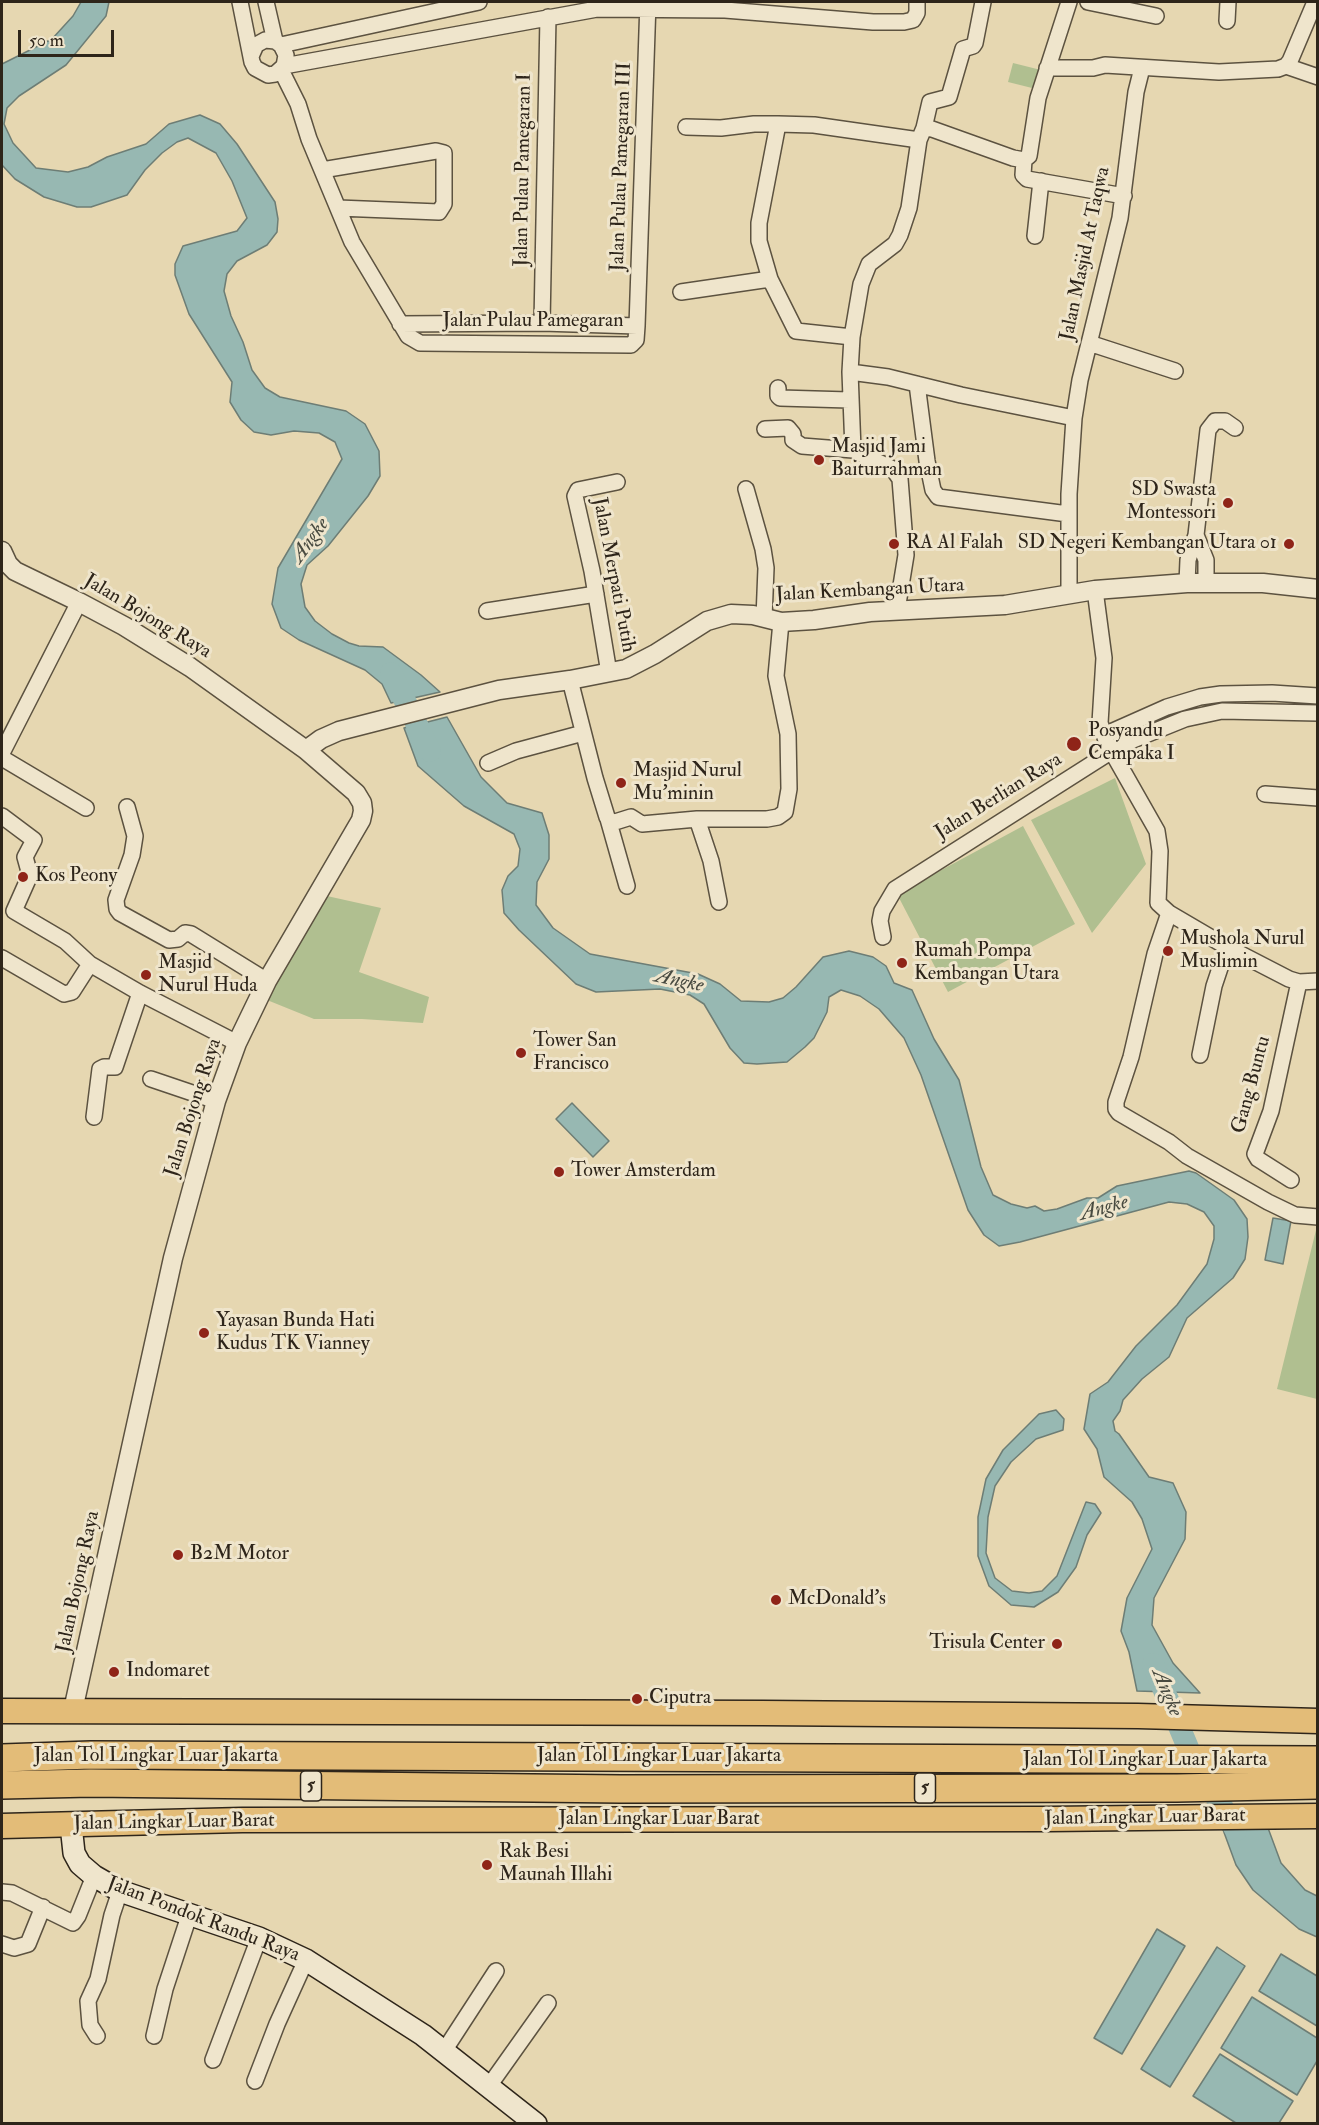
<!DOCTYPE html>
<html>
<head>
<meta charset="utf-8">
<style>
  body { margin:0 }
  #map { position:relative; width:1319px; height:2125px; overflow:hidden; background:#e6d7b1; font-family:"IM FELL Double Pica",serif }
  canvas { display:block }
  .frame { position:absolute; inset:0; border:3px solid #2e251a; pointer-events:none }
  .scale { position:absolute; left:18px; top:30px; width:96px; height:27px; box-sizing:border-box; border:3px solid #2e251a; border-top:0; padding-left:8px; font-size:18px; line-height:21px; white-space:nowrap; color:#2e251a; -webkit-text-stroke:4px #efe5cc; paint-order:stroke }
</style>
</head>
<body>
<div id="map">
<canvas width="1319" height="2125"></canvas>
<div class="frame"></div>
<div class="scale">50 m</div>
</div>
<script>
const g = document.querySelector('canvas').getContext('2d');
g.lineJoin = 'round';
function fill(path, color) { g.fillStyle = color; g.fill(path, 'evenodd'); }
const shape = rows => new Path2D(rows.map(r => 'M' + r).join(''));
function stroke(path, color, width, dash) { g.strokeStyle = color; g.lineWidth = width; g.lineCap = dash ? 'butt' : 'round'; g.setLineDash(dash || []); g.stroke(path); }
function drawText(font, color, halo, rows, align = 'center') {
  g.font = font + ' "IM FELL Double Pica",serif'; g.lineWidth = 6; g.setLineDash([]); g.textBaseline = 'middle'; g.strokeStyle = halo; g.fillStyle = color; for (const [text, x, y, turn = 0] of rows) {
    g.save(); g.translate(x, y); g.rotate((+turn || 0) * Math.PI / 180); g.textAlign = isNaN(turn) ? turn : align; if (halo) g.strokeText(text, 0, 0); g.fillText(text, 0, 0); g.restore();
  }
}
fill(shape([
  [1013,63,1045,71,1040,90,1008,82],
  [1115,778,1146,864,1092,933,1031,820],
  [1023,826,1075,924,948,992,897,894],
  [327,896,381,908,359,972,429,997,423,1023,362,1019,314,1019,267,1000],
  [1317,1226,1318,1226,1317,1399,1277,1389]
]), '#b0bf90');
const water = shape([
  [81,2,109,2,106,16,66,65,19,96,7,108,4,124,13,143,36,168,68,172,88,167,107,157,146,144,169,124,200,115,220,124,237,144,275,202,278,219,277,232,267,245,237,261,227,274,224,291,231,316,243,342,252,370,265,388,280,397,346,411,365,424,379,451,380,476,368,496,328,546,307,565,301,584,305,607,315,621,332,634,349,643,359,646,383,647,421,675,440,692,391,703,382,684,365,670,299,640,281,628,272,604,278,568,342,459,335,442,319,433,294,431,271,435,254,432,241,420,230,402,232,382,189,314,175,275,175,264,183,246,237,231,247,218,232,181,216,153,188,138,177,142,162,153,145,170,127,195,91,207,77,207,44,197,15,179,2,165,2,64,52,39,73,16,81,2],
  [447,717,481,777,507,803,542,813,549,835,549,859,537,882,536,905,553,928,590,954,698,974,720,984,741,1001,769,1002,783,998,796,987,823,957,849,951,873,957,886,966,894,983,912,990,934,1039,959,1080,981,1167,993,1195,1011,1204,1027,1208,1035,1206,1044,1211,1057,1209,1087,1198,1098,1198,1117,1186,1189,1171,1196,1173,1234,1200,1247,1219,1248,1237,1245,1259,1233,1278,1187,1318,1169,1357,1142,1379,1123,1400,1120,1411,1113,1421,1115,1431,1119,1434,1149,1477,1173,1483,1186,1512,1185,1539,1154,1598,1152,1625,1173,1663,1200,1693,1137,1691,1129,1652,1121,1631,1127,1598,1152,1549,1142,1519,1132,1502,1104,1477,1097,1449,1084,1429,1090,1394,1108,1382,1136,1346,1177,1305,1207,1264,1214,1239,1214,1226,1204,1212,1187,1204,1169,1202,1020,1242,999,1246,984,1235,968,1210,921,1075,904,1038,879,1009,860,996,841,990,829,997,827,1012,814,1038,805,1047,787,1062,757,1064,744,1063,730,1048,704,1004,690,995,660,989,596,992,576,984,519,930,504,913,502,890,508,876,518,866,520,849,514,834,464,806,418,766,404,728,447,717],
  [572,1103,609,1141,593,1157,556,1119,572,1103],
  [1273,1218,1291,1221,1283,1264,1265,1260,1273,1218],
  [1056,1410,1064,1419,1063,1430,1036,1439,1011,1462,995,1486,988,1517,986,1553,995,1578,1012,1591,1029,1593,1042,1591,1057,1576,1086,1502,1095,1504,1101,1513,1087,1535,1076,1567,1058,1592,1034,1607,1011,1605,989,1586,978,1556,978,1517,986,1479,1003,1450,1039,1414,1056,1410],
  [1222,1827,1268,1828,1281,1863,1305,1890,1317,1896,1317,1937,1299,1929,1253,1890,1236,1865,1222,1827],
  [1157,1929,1185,1946,1122,2054,1094,2038,1157,1929],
  [1217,1947,1245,1966,1170,2087,1141,2069,1217,1947],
  [1281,1954,1317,1976,1317,2026,1259,1991,1281,1954],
  [1252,1997,1317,2038,1317,2061,1297,2095,1221,2048,1252,1997],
  [1220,2054,1293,2101,1279,2123,1236,2123,1193,2096,1220,2054]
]);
fill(water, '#97b8b2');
stroke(water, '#6d7d75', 1.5);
stroke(shape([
  [391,673,430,751],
  [1153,1664,1191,1755,1236,1830]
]), '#97b8b2', 22);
const minor = shape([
  [240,2,252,62,255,68,268,75,275,74,284,66,286,55,281,45,275,41,265,40,256,45,252,54],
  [266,2,275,41],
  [1088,2,1156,16],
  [1227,21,1228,2],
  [281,45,479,2],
  [284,66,597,9,725,10,873,22,904,22,913,20,917,13,917,2],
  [1286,66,1318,77],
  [1047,68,1093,68,1105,65,1219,72,1278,69,1286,66,1290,61,1315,2],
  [281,70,298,104,309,139,352,242,408,336,420,343,631,345,636,340,637,326,648,2],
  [686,127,721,128,754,124,778,124],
  [924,128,930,102,949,97,963,49,973,46,975,43,983,2],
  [1024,160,1023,175,1027,179,1124,196],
  [322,170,436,151,444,153,444,204,439,212,338,208],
  [1035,236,1041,181],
  [681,292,770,279],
  [542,323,548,17],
  [400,324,542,323,637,326],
  [852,337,796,331,770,279,759,241,759,223,778,124,814,125,919,140],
  [1089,343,1175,371],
  [850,372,888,377,961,395,1074,418],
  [917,384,927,461,933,490,938,497,1068,514],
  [778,388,778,396,780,398,849,400],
  [765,429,788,428,793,434,793,440,802,446,853,450],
  [746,489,763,549,766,568,764,618],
  [1196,535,1206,560,1206,583],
  [1187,583,1188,560,1196,535,1208,430,1215,421,1225,421,1235,428],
  [1095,590,1104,658,1100,723,1107,743,1157,831,1160,851,1158,903,1169,913,1227,947,1289,979,1299,982,1318,981],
  [1069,594,1069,494,1074,418,1080,380,1120,218,1136,92,1142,68],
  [897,610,906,555,900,479,893,469,853,450,850,372,852,337,861,284,869,264,895,244,900,235,909,208,919,140,924,128,932,129,1013,158,1024,160,1029,156,1038,98,1069,2],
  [487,611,596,594],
  [609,673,592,571,575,496,578,490,617,482],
  [570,680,595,778,607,817,610,821,615,822,631,817,642,824,697,819,767,819,778,817,785,812,789,789,788,734,776,676,781,622],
  [1104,735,1167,707,1200,697,1221,694,1272,693,1318,696],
  [2,753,79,602],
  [2,758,86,808],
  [488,763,516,751,583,733],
  [1265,794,1318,798],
  [127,807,135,836,132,855,116,900,117,909,120,913,169,940,178,939,185,933,191,934,267,981],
  [2,816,34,840,25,857,30,875,14,911,65,941,90,964,140,993,237,1043],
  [608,819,627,886],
  [697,819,711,861,719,902],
  [1169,913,1155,954,1131,1057,1116,1102,1116,1109,1119,1113,1169,1142,1187,1156,1268,1202,1295,1215,1318,1217],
  [883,937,880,921,882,911,895,889,1112,751,1133,740,1185,719,1222,711,1318,713],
  [2,958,64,994,72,992,90,964],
  [1200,1055,1214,986,1227,947],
  [151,1079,216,1101],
  [94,1117,100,1069,104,1067,115,1067,140,993],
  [1291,1180,1258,1159,1255,1154,1271,1111,1299,982],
  [2,1892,12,1893,73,1923,78,1916,94,1876],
  [2,1944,14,1948,28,1944,43,1907],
  [97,2036,90,2025,88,2001,98,1979,112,1915,120,1891],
  [154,2036,165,1989,189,1916],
  [444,2051,496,1971],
  [213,2060,259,1938],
  [255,2081,277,2024,306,1960],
  [489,2086,548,2003]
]);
const tertiary = shape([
  [2,551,8,564,15,571,79,602,124,626,190,667,306,750,356,793,362,803,363,811,361,820,267,981,237,1043,216,1101,173,1258,73,1710],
  [306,750,321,739,339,731,499,690,570,680,626,669,655,654,707,621,731,614,753,615,781,622,814,620,870,612,1005,605,1095,590,1187,583,1263,583,1318,589]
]);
const secondary = shape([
  [71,1825,74,1853,80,1864,94,1876,120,1891,259,1938,306,1960,423,2035,536,2124]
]);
const primary = shape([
  [2,1711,763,1713,1138,1716,1318,1721],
  [2,1826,242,1820,1049,1819,1318,1816]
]);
const motorway = shape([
  [2,1758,91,1755,1318,1760],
  [2,1785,91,1783,621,1789,1177,1788,1318,1785]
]);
stroke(minor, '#5c5240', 18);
stroke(tertiary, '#5c5240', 21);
stroke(secondary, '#2e251a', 24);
stroke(primary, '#2e251a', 27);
stroke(motorway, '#2e251a', 30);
stroke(minor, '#efe5cc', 15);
stroke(tertiary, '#efe5cc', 18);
stroke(secondary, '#efe5cc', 21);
stroke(primary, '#e3bc78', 24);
stroke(motorway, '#e3bc78', 27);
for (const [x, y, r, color] of [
  [819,460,6,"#8f2418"],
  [1228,503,6,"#8f2418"],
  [894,544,6,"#8f2418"],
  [1289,544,6,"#8f2418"],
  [1074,744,8,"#8f2418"],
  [621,783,6,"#8f2418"],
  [23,877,6,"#8f2418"],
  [1168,951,6,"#8f2418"],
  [902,963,6,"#8f2418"],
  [146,975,6,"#8f2418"],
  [521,1053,6,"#8f2418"],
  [559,1172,6,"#8f2418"],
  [204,1333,6,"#8f2418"],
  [178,1555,6,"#8f2418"],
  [776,1600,6,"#8f2418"],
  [1057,1644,6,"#8f2418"],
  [114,1672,6,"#8f2418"],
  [637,1699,6,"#8f2418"],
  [487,1865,6,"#8f2418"]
]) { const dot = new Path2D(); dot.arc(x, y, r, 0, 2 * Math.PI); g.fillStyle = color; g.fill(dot); stroke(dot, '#efe5cc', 2); }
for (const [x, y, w] of [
  [311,1786,21],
  [925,1788,21]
]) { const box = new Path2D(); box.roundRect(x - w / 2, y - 15, w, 30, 4.5); g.fillStyle = '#efe5cc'; g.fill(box); stroke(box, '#2e251a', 1.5); }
drawText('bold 18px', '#2e251a', null, [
  ["5",311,1786],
  ["5",925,1788]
]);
drawText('20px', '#2e251a', '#efe5cc', [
  ["Jalan Pulau Pamegaran III",622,167,-88],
  ["Jalan Pulau Pamegaran I",524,170,-89],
  ["Jalan Masjid At Taqwa",1086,254,-78],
  ["Jalan Pulau Pamegaran",533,322],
  ["Jalan Merpati Putih",613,575,79],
  ["Jalan Kembangan Utara",870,591,-3],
  ["Jalan Bojong Raya",147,617,31],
  ["Jalan Berlian Raya",999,797,-32],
  ["Gang Buntu",1252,1085,-75],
  ["Jalan Bojong Raya",194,1108,-72],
  ["Jalan Bojong Raya",79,1582,-78],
  ["Jalan Tol Lingkar Luar Jakarta",156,1757],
  ["Jalan Tol Lingkar Luar Jakarta",659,1757],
  ["Jalan Tol Lingkar Luar Jakarta",1145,1761],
  ["Jalan Lingkar Luar Barat",1145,1818,-1],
  ["Jalan Lingkar Luar Barat",659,1820],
  ["Jalan Lingkar Luar Barat",174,1823,-1],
  ["Jalan Pondok Randu Raya",203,1920,21]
]);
drawText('20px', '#2e251a', '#efe5cc', [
  ["Masjid Jami",831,448],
  ["Baiturrahman",831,471],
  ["SD Swasta",1216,491,"right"],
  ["Montessori",1216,514,"right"],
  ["RA Al Falah",906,544],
  ["SD Negeri Kembangan Utara 01",1277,544,"right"],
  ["Posyandu",1088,732],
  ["Cempaka I",1088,755],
  ["Masjid Nurul",633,772],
  ["Mu'minin",633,795],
  ["Kos Peony",35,877],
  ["Mushola Nurul",1180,940],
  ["Muslimin",1180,963],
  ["Rumah Pompa",914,952],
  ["Kembangan Utara",914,975],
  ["Masjid",158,964],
  ["Nurul Huda",158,987],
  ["Tower San",533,1042],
  ["Francisco",533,1065],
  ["Tower Amsterdam",571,1172],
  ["Yayasan Bunda Hati",216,1322],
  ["Kudus TK Vianney",216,1345],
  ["B2M Motor",190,1555],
  ["McDonald's",788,1600],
  ["Trisula Center",1045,1644,"right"],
  ["Indomaret",126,1672],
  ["Ciputra",649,1699],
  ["Rak Besi",499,1853],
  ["Maunah Illahi",499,1876]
], 'left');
drawText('italic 21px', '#484a40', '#efe5cc', [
  ["Angke",311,541,-54],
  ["Angke",679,982,12],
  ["Angke",1104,1209,-15],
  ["Angke",1166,1693,68]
]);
</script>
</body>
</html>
